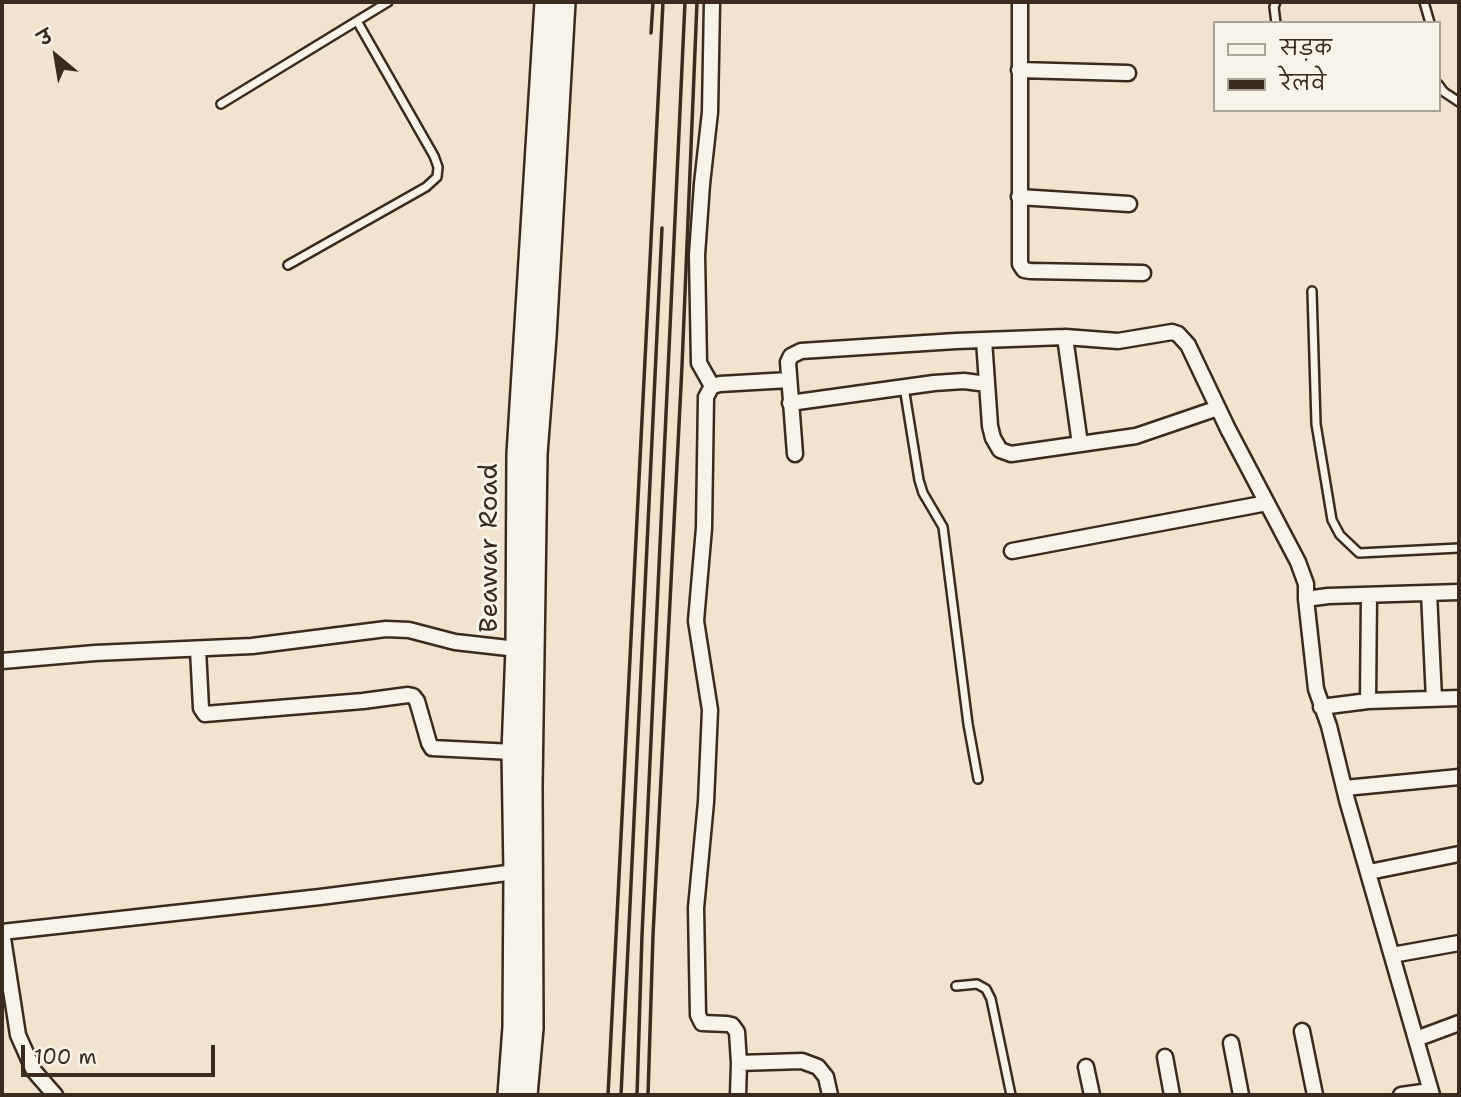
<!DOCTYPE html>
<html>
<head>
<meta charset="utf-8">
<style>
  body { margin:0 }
  #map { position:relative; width:1461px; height:1097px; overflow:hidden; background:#f0e4ce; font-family:"Shantell Sans","Playpen Sans Deva",sans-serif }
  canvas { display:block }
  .frame { position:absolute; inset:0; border:4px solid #3b2a1e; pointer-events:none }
  .legend { position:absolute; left:1213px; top:21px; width:228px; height:91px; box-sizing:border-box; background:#f7f3e8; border:2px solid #aca397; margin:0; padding:9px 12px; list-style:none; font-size:21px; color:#3b2a1e }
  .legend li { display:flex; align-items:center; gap:14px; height:35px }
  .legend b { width:35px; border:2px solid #aca397 }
  .north { position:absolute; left:21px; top:21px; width:70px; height:70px; -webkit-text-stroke:5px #f7f3e8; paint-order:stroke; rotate:330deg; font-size:19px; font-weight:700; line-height:28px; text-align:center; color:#3b2a1e }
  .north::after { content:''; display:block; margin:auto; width:24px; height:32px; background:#3b2a1e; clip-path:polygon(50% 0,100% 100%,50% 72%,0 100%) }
  .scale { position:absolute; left:21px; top:1045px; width:194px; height:32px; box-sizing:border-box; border:4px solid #3b2a1e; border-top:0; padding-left:9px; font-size:21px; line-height:24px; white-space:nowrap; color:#3b2a1e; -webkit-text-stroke:5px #f7f3e8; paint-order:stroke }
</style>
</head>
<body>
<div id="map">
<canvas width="1461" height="1097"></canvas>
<div class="frame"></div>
<ul class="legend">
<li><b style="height:9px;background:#f7f3e8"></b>सड़क</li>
<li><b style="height:9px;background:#3b2a1e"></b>रेलवे</li>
</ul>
<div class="north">उ</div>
<div class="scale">100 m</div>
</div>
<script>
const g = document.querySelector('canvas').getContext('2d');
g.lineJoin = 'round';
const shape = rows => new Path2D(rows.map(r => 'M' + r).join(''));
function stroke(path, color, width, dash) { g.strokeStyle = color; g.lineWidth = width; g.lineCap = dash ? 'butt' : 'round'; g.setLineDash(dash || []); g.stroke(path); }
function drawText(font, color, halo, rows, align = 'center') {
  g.font = font + ' "Shantell Sans",sans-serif'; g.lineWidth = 6; g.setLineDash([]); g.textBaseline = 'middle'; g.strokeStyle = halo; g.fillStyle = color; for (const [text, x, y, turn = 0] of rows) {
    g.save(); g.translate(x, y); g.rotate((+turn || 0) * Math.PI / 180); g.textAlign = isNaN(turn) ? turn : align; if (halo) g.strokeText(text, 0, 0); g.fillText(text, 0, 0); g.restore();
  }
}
const lane = shape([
  [1424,2,1430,23],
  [1276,23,1274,7,1276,2],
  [1438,84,1444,92,1459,102],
  [221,104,388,2],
  [288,265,426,187,437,177,438,167,434,156,357,21],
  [1312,291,1316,424,1332,520,1340,535,1359,553,1459,548],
  [904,387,919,480,923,493,943,527,968,724,978,779],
  [956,986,977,984,986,989,991,999,1011,1095]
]);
const street = shape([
  [1020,2,1020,264,1024,270,1030,271,1143,273],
  [1019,70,1128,73],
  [1019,197,1129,204],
  [1065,337,1080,444],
  [984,340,990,426,993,438,1000,450,1011,454,1136,436,1218,408],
  [712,386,699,363,697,255,702,184,710,112,712,2],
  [790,403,934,383,964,381,987,384],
  [795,454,788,362,791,356,801,351,956,341,1065,337,1118,341,1172,332,1178,334,1188,345,1228,429,1298,562,1306,584,1306,599,1328,596,1459,592],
  [1012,551,1267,503],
  [1429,593,1434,699],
  [1306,599,1316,689,1329,726,1347,800,1432,1095],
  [198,649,201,708,205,714,363,701,408,695,413,696,417,701,429,743,432,748,513,752],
  [2,661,95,653,252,646,386,629,409,630,455,642,517,649],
  [1368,701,1369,595],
  [1321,707,1368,701,1459,698],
  [1345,788,1459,777],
  [1369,872,1459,854],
  [2,932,320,897,515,872],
  [2,932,18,1035,34,1071,55,1095],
  [1392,955,1459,943],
  [1302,1031,1315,1095],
  [1416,1039,1459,1023],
  [1231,1043,1241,1095],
  [1165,1057,1172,1095],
  [739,1063,802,1061,818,1067,826,1077,830,1095],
  [1086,1067,1092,1095],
  [738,1095,739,1063,737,1032,732,1025,727,1024,702,1023,698,1015,696,908,706,802,710,710,696,621,704,528,706,397,712,386,720,384,789,380],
  [1401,1095,1430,1091]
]);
const primary = shape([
  [509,1095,514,1027,515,872,513,752,517,649,518,454,546,2],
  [526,1095,532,1028,531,786,536,454,545,337,564,2]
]);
stroke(lane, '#3b2a1e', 12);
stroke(street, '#3b2a1e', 19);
stroke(primary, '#3b2a1e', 26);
stroke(lane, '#f7f3e8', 7);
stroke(street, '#f7f3e8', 14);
stroke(primary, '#f7f3e8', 21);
stroke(shape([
  [651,33,653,2],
  [608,1095,663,2],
  [621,1095,662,228],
  [637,1095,642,935,685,2],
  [648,1095,653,935,682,366,697,2]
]), '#3b2a1e', 3.5);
drawText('26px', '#3b2a1e', '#f7f3e8', [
  ["Beawar Road",490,548,-90]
]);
</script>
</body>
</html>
